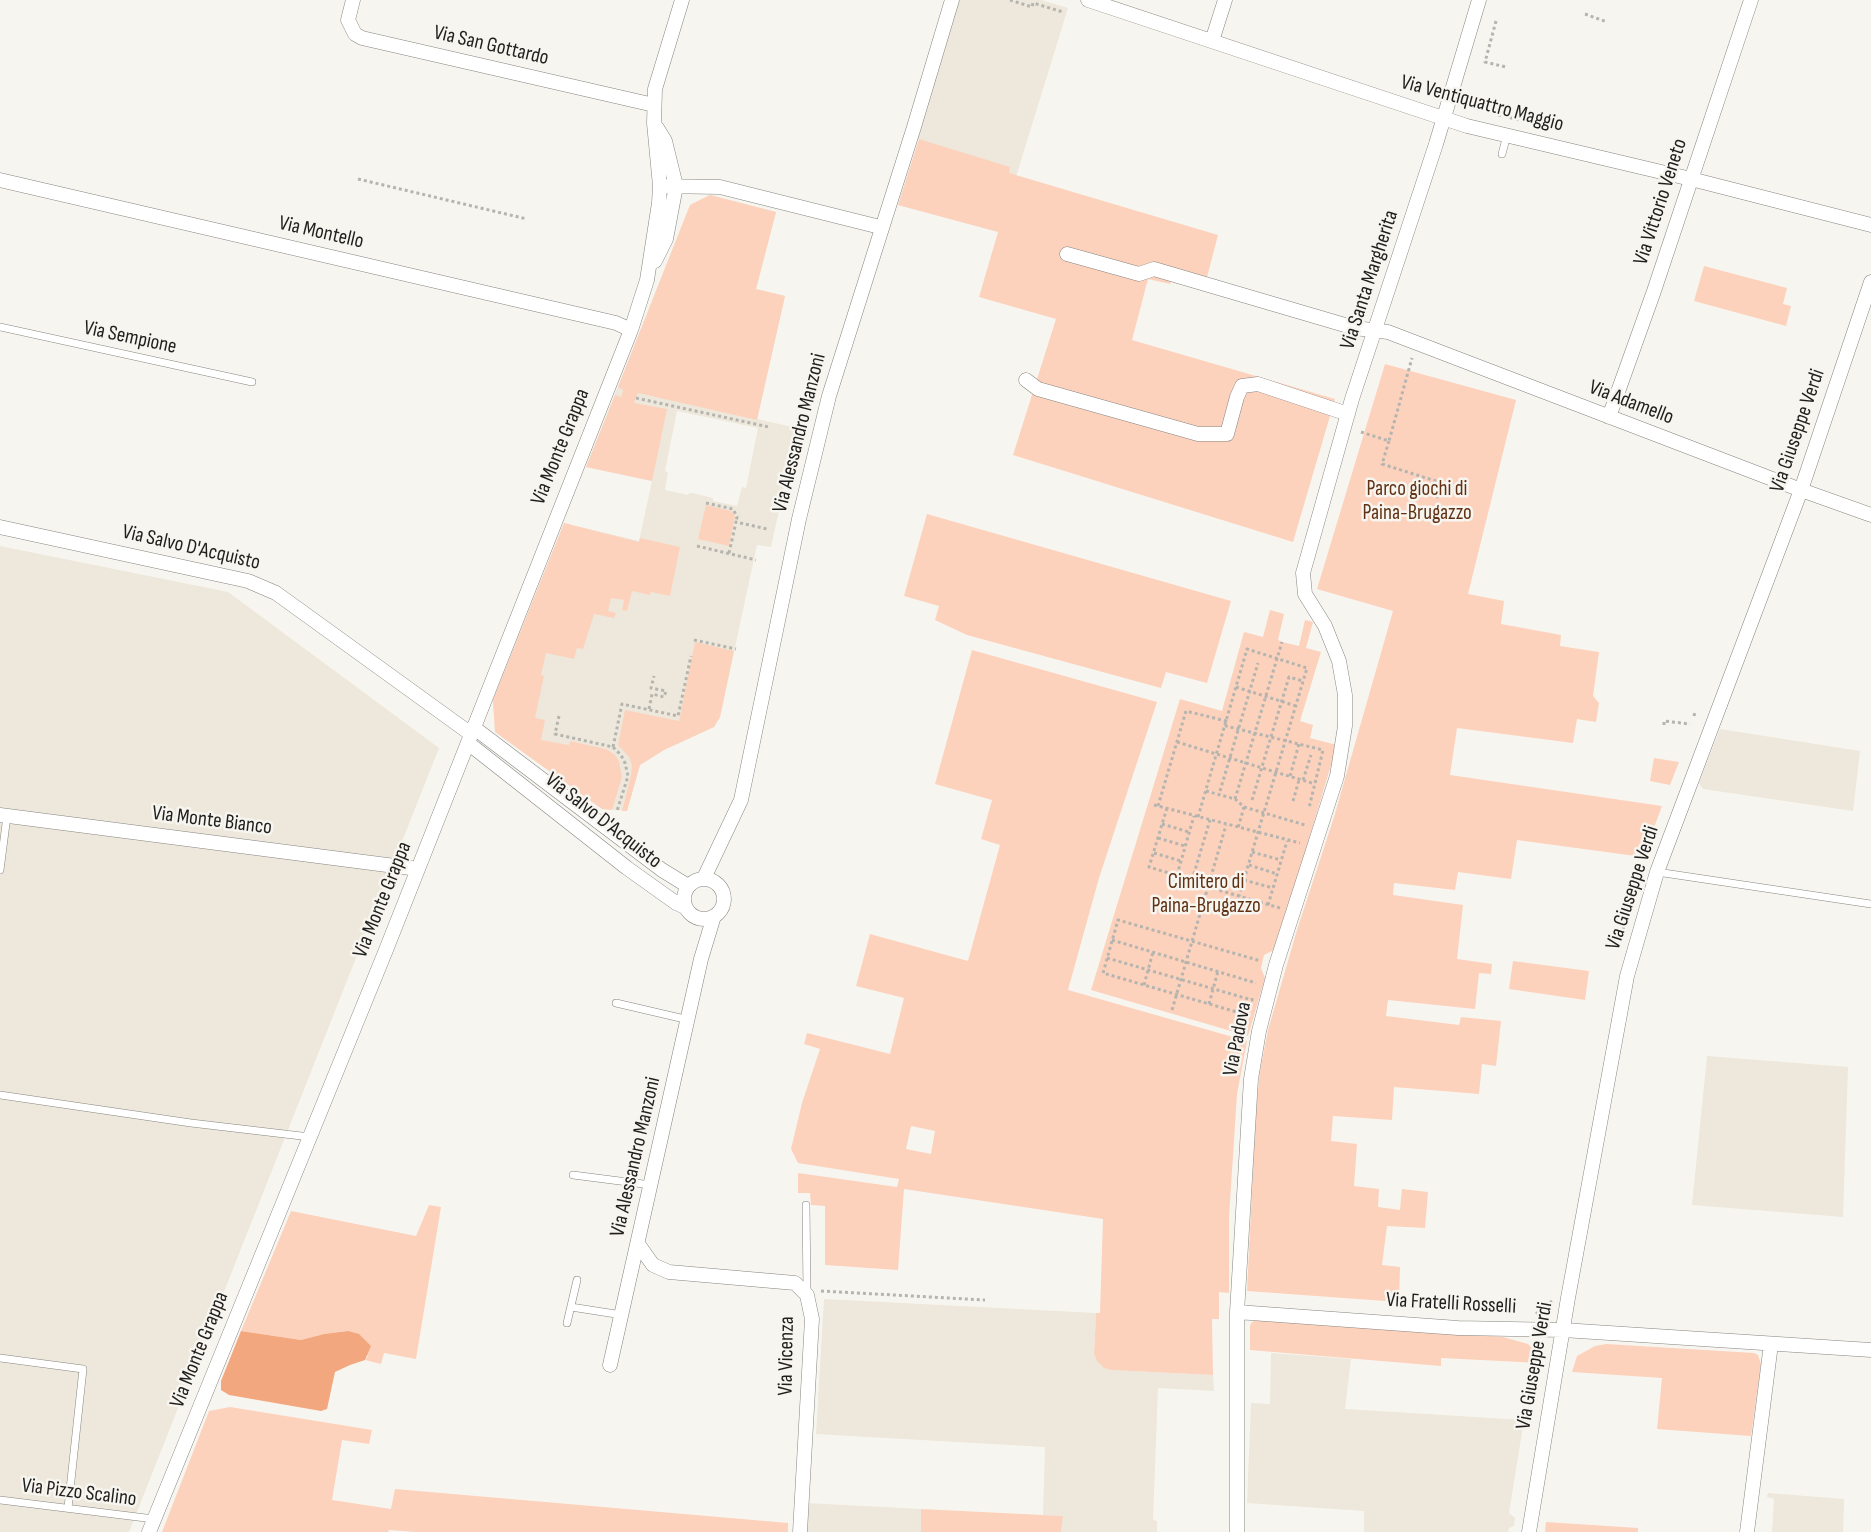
<!DOCTYPE html>
<html>
<head>
<meta charset="utf-8">
<style>
  body { margin:0 }
  canvas { display:block; background:#f7f5ef }
</style>
</head>
<body>
<canvas width="1871" height="1532"></canvas>
<script>
const g = document.querySelector('canvas').getContext('2d');
g.lineJoin = 'round';
function fill(path, color) { g.fillStyle = color; g.fill(path, 'evenodd'); }
const shape = rows => new Path2D(rows.map(r => 'M' + r).join(''));
function stroke(path, color, width, dash) { g.strokeStyle = color; g.lineWidth = width; g.lineCap = dash ? 'butt' : 'round'; g.setLineDash(dash || []); g.stroke(path); }
function drawText(font, color, halo, rows, align = 'center') {
  g.font = font + ' "Sofia Sans Condensed",sans-serif'; g.lineWidth = 5; g.setLineDash([]); g.textBaseline = 'middle'; g.strokeStyle = halo; g.fillStyle = color; for (const [text, x, y, turn = 0] of rows) {
    g.save(); g.translate(x, y); g.rotate((+turn || 0) * Math.PI / 180); g.textAlign = isNaN(turn) ? turn : align; if (halo) g.strokeText(text, 0, 0); g.fillText(text, 0, 0); g.restore();
  }
}
fill(shape([
  [955,0,1041,0,1068,8,999,232,898,205,919,139,914,137],
  [710,195,776,212,756,289,785,296,757,419,797,428,771,547,757,545,720,717,714,727,664,750,640,765,627,811,602,809,495,732,493,700,564,523,639,541,652,481,586,467,690,205],
  [689,224,638,393,609,464,596,459],
  [677,411,758,428,746,488,742,487,737,506,713,501,713,498,692,493,689,493,688,495,665,490,668,472,665,471],
  [0,546,228,592,439,748,129,1532,0,1532],
  [1720,729,1860,751,1853,811,1703,789,1699,783],
  [1707,1056,1848,1067,1843,1217,1692,1205],
  [824,1299,1096,1313,1094,1354,1105,1368,1113,1370,1213,1375,1214,1391,1158,1388,1153,1520,1157,1521,1157,1532,1061,1532,1063,1516,1043,1515,1045,1447,816,1434],
  [1271,1353,1351,1359,1345,1409,1524,1420,1509,1513,1515,1518,1514,1526,1509,1528,1508,1532,1364,1532,1364,1511,1247,1503,1251,1403,1270,1404],
  [1768,1493,1844,1499,1843,1532,1772,1532,1774,1499,1767,1497],
  [806,1503,921,1509,921,1532,804,1532]
]), '#ede8db');
fill(shape([
  [919,139,1010,167,1009,173,1218,235,1206,281,1173,273,1170,284,1148,279,1132,340,1335,399,1293,542,1013,455,1056,319,979,297,998,232,898,205],
  [710,195,776,212,756,289,785,296,757,420,638,393,634,403,667,409,652,481,586,467,615,395,621,397,623,390,618,387,690,205],
  [1704,266,1787,288,1783,304,1791,306,1786,326,1694,301],
  [1385,364,1516,400,1468,594,1504,601,1501,624,1561,635,1560,646,1599,652,1593,696,1599,703,1596,722,1577,719,1573,743,1457,728,1450,775,1662,806,1643,857,1517,840,1511,879,1458,872,1455,890,1394,883,1393,895,1463,905,1457,959,1492,964,1491,974,1479,973,1475,1009,1388,1000,1386,1016,1459,1025,1461,1017,1501,1021,1496,1066,1482,1064,1479,1094,1394,1087,1392,1120,1333,1116,1331,1141,1357,1144,1354,1186,1379,1189,1378,1207,1400,1210,1402,1189,1428,1192,1425,1228,1387,1226,1382,1265,1400,1267,1399,1302,1247,1291,1256,1109,1260,1071,1268,1030,1297,930,1334,817,1393,611,1317,589],
  [706,505,731,511,735,516,729,546,698,539],
  [927,514,1231,601,1207,683,1166,672,1161,688,967,635,935,620,939,606,904,596],
  [564,523,639,542,640,538,680,547,670,596,651,592,650,595,632,591,627,611,622,610,624,600,611,598,608,611,616,613,614,618,594,614,583,649,577,648,574,659,546,653,541,675,544,676,535,718,545,720,541,740,569,745,570,741,606,749,615,755,619,761,622,777,612,810,602,809,495,732,493,700],
  [1270,610,1284,614,1278,640,1282,642,1299,646,1305,620,1313,622,1306,648,1321,652,1300,721,1313,725,1310,738,1337,745,1276,949,1264,955,1261,968,1265,978,1248,1036,1091,990,1180,699,1222,711,1244,632,1263,637],
  [695,642,734,651,720,717,714,727,664,750,640,765,627,811,622,811,631,775,632,765,629,757,618,745,625,710,679,721],
  [972,650,1157,702,1099,878,1068,990,1247,1041,1237,1094,1229,1217,1229,1293,1219,1292,1219,1319,1212,1319,1213,1375,1112,1370,1104,1368,1097,1361,1094,1354,1096,1313,1100,1313,1103,1219,904,1189,898,1270,825,1265,825,1206,811,1205,810,1193,798,1193,798,1173,897,1187,899,1179,798,1163,791,1149,802,1103,820,1049,804,1044,807,1033,890,1054,904,998,856,986,870,934,968,961,1000,845,981,839,992,800,935,784],
  [911,1126,935,1131,931,1154,906,1149],
  [1654,758,1679,762,1670,785,1650,781],
  [1513,961,1589,971,1585,1000,1509,989],
  [429,1205,441,1207,416,1359,384,1353,381,1364,365,1360,368,1356,348,1331,324,1334,301,1340,241,1331,291,1211,416,1236],
  [1257,1319,1503,1337,1528,1344,1537,1354,1540,1363,1441,1358,1441,1366,1250,1350,1250,1326,1251,1323],
  [1606,1344,1754,1353,1758,1355,1761,1364,1751,1436,1657,1429,1662,1378,1572,1372,1577,1356,1595,1346],
  [230,1407,372,1430,369,1444,342,1440,332,1500,391,1509,395,1489,788,1523,788,1532,416,1532,389,1530,388,1532,162,1532,209,1411],
  [921,1509,1063,1516,1061,1532,921,1532],
  [1546,1522,1638,1528,1638,1532,1545,1532]
]), '#fdd2bd');
fill(shape([
  [241,1331,301,1340,324,1334,348,1331,359,1334,371,1346,365,1360,350,1365,335,1372,327,1409,321,1411,229,1395,221,1390,221,1381]
]), '#f3a77f');
const lane = shape([
  [1502,154,1507,135],
  [0,327,252,382],
  [0,870,7,816],
  [1657,872,1871,904],
  [616,1003,689,1020],
  [0,1095,191,1123,310,1137],
  [573,1175,651,1185],
  [806,1205,807,1292],
  [571,1307,622,1315],
  [567,1323,577,1280],
  [0,1358,83,1369,68,1508],
  [0,1500,154,1519]
]);
const street = shape([
  [353,0,348,20,355,34,362,38,654,105],
  [1088,0,1467,126,1691,179,1871,225],
  [1212,41,1225,0],
  [0,180,616,323,631,330],
  [660,186,720,187,880,227],
  [1067,254,1139,274,1154,269,1355,328,1388,332,1801,490,1871,515],
  [655,261,666,239,676,186,665,141,657,128],
  [1026,380,1038,389,1198,434,1227,434,1237,397,1242,386,1258,384,1348,414],
  [1609,417,1654,291,1751,0],
  [0,527,248,581,276,593,471,734],
  [473,727,662,870,688,886],
  [468,743,627,868,676,903,685,907],
  [0,815,418,869],
  [704,878,741,800,799,519,829,396,914,127,952,0],
  '684 899a20 20 0 1 1 40 0a20 20 0 1 1-40 0Z',
  [638,1244,653,1265,669,1272,795,1283,807,1295,812,1319,800,1532],
  [1237,1312,1458,1328,1563,1330,1871,1350],
  [610,1365,701,959,714,916],
  [149,1532,386,950,631,330,647,280,659,203,660,186,654,123,655,89,682,0],
  [1237,1532,1237,1312,1251,1079,1259,1031,1276,965,1337,776,1345,726,1345,695,1339,661,1325,626,1305,594,1303,573,1352,399,1436,144,1479,0],
  [1529,1532,1568,1298,1627,976,1657,872,1801,490,1871,282],
  [1747,1532,1771,1344]
]);
stroke(lane, '#878580', 8);
stroke(street, '#878580', 15);
stroke(shape([
  [1010,0,1032,7,1033,3,1063,12],
  [1585,14,1607,22],
  [1496,21,1485,62,1506,67],
  [1498,115,1549,126,1548,132],
  [358,179,527,219],
  [636,398,769,427],
  [1361,432,1389,441,1412,358],
  [1389,441,1382,464,1442,483,1437,498],
  [706,503,733,509,737,517,736,522],
  [697,546,756,560],
  [729,553,736,522,767,529],
  [694,640,736,649],
  [1236,687,1296,706],
  [649,709,652,694,664,697,666,691,651,688,654,676],
  [559,716,555,734,613,747,621,755,625,763,628,776,617,811],
  [1694,716,1695,712],
  [1664,725,1664,721,1690,724],
  [1177,742,1315,784],
  [613,747,622,704,678,716,691,656],
  [1290,776,1299,744],
  [1303,780,1311,755],
  [1206,791,1235,799,1244,807,1238,828],
  [1220,791,1258,663],
  [1235,799,1282,642],
  [1252,800,1289,677,1303,681],
  [1293,801,1299,780],
  [1154,805,1300,843],
  [1158,806,1186,711,1226,721,1226,726,1323,750,1309,808],
  [1244,807,1305,825],
  [1167,808,1149,867,1209,885],
  [1198,817,1247,649,1307,668,1239,896],
  [1162,824,1189,832],
  [1158,838,1185,846],
  [1252,852,1281,860],
  [1154,853,1181,861],
  [1249,865,1277,874],
  [1177,875,1194,816],
  [1192,880,1210,820],
  [1244,880,1273,888],
  [1208,887,1280,908],
  [1268,905,1287,841],
  [1623,929,1632,898],
  [1112,940,1256,983],
  [1107,958,1252,1000,1252,998],
  [1144,985,1153,952],
  [1209,1004,1218,971],
  [1172,1010,1226,825],
  [1247,1015,1103,973,1118,920,1261,961],
  [821,1291,985,1300],
  [1536,1314,1552,1301]
]), '#b5b4af', 3, [3, 3]);
stroke(lane, '#fff', 7);
stroke(street, '#fff', 14);
drawText('21px', '#201f1d', '#f7f5ef', [
  ["Via San Gottardo",491,46,13],
  ["Via Ventiquattro Maggio",1482,104,15],
  ["Via Vittorio Veneto",1661,202,-72],
  ["Via Montello",321,233,13],
  ["Via Santa Margherita",1370,280,-72],
  ["Via Sempione",130,338,12],
  ["Via Adamello",1631,403,21],
  ["Via Giuseppe Verdi",1798,431,-71],
  ["Via Alessandro Manzoni",800,433,-76],
  ["Via Monte Grappa",561,447,-68],
  ["Via Salvo D'Acquisto",191,548,13],
  ["Via Monte Bianco",212,821,7],
  ["Via Salvo D'Acquisto",603,821,38],
  ["Via Giuseppe Verdi",1633,888,-72],
  ["Via Monte Grappa",383,900,-68],
  ["Via Padova",1238,1039,-79],
  ["Via Alessandro Manzoni",636,1157,-77],
  ["Via Fratelli Rosselli",1451,1304,3],
  ["Via Monte Grappa",200,1350,-68],
  ["Via Vicenza",787,1356,-89],
  ["Via Giuseppe Verdi",1535,1366,-80],
  ["Via Pizzo Scalino",79,1493,7]
]);
drawText('21px', '#613114', '#f7f5ef', [
  ["Parco giochi di",1417,490],
  ["Paina-Brugazzo",1417,514],
  ["Cimitero di",1206,883],
  ["Paina-Brugazzo",1206,907]
]);
</script>
</body>
</html>
